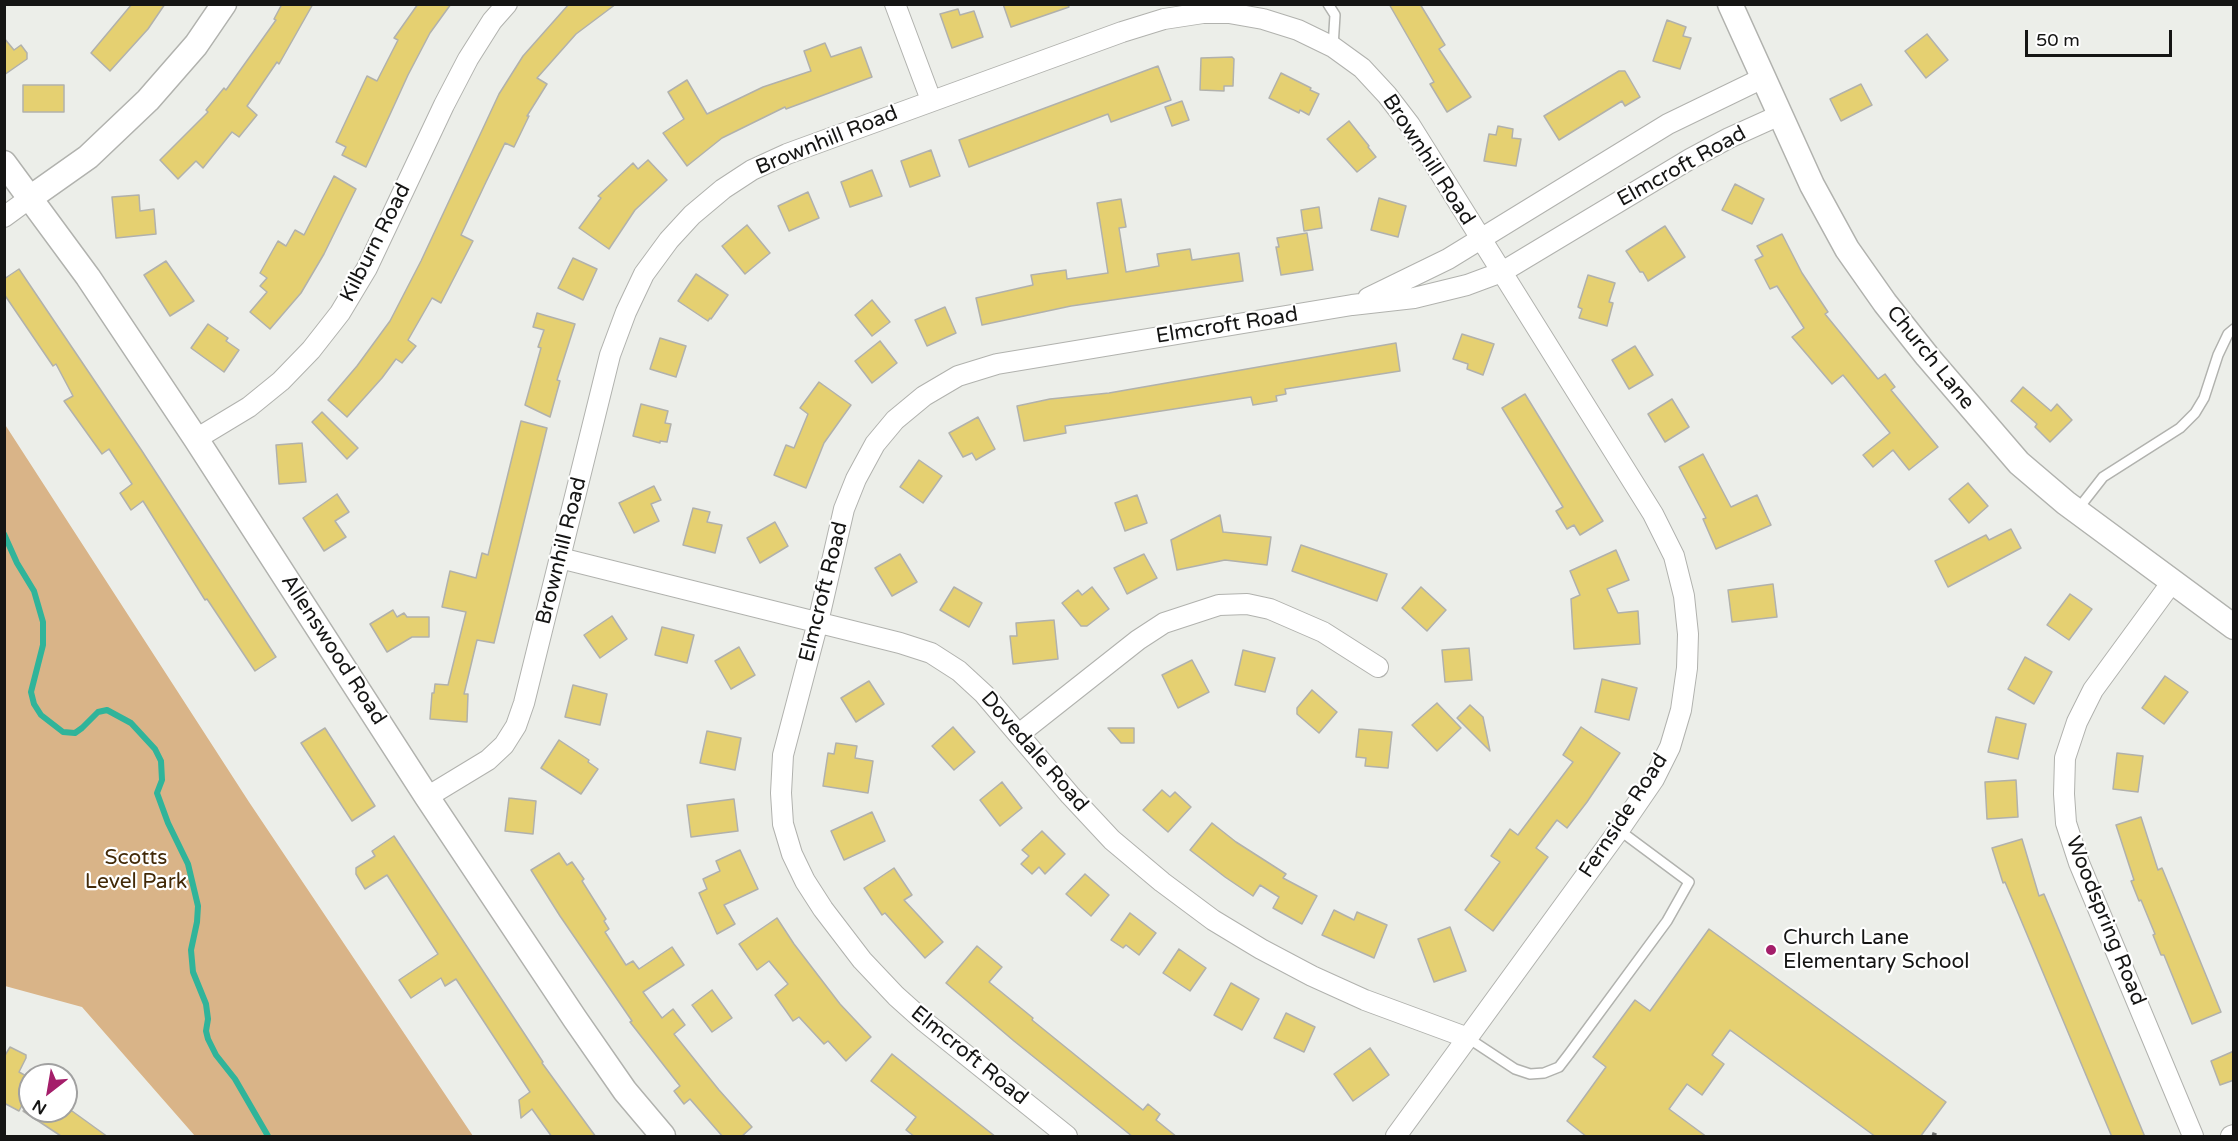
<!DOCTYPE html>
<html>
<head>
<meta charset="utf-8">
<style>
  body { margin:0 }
  #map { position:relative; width:2238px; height:1141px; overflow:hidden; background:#eceee9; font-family:"Varela Round",sans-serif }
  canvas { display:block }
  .frame { position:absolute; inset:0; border:6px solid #151514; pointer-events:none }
  .north { position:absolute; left:18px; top:1063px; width:60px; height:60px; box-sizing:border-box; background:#fff; border:2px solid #a1a1a1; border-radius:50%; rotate:211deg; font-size:16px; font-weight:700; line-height:24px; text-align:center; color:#151514 }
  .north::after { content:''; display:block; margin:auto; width:21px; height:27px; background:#a41e6a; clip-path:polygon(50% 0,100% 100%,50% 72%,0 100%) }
  .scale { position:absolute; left:2025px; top:30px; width:147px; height:27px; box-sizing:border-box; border:3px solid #151514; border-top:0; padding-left:8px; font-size:18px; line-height:21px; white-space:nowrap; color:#151514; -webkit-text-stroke:4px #fff; paint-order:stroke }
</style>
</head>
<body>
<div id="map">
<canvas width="2238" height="1141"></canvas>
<div class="frame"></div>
<div class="north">N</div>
<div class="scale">50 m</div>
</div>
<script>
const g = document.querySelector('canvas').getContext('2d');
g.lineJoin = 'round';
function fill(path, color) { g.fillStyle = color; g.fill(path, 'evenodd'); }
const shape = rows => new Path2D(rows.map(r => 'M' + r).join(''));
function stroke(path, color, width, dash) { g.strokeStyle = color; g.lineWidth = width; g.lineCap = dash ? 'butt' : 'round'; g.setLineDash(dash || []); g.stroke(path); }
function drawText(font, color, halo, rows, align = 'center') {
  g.font = font + ' "Varela Round",sans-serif'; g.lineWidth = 4.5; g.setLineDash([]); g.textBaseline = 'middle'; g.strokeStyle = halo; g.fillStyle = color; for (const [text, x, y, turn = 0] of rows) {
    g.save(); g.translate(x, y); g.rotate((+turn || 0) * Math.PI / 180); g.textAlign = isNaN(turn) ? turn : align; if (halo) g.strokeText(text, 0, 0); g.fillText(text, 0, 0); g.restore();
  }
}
fill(shape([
  [4,423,249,802,473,1136,195,1136,82,1007,5,986]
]), '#d9b488');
stroke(shape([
  [4,534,17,563,34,591,43,622,43,645,31,692,34,704,41,715,63,732,75,733,82,728,98,712,107,710,131,723,155,749,161,761,162,780,157,793,168,823,188,864,198,906,197,922,191,950,193,972,206,1004,208,1019,206,1031,208,1039,216,1055,235,1079,268,1136]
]), '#30b49a', 6);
const building = shape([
  [132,4,165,4,148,29,110,71,91,53,132,4],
  [282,4,313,4,279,64,277,62,247,106,257,115,239,137,232,132,203,168,196,161,178,179,160,160,208,112,206,110,224,88,226,90,276,20,274,19,282,4],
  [418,4,451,4,430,33,408,75,366,167,342,155,346,147,336,142,367,76,377,81,398,40,394,38,418,4],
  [569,4,616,4,576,34,537,78,547,84,527,116,529,116,514,147,505,143,486,182,461,235,473,241,441,303,432,298,408,340,416,346,402,363,396,359,382,378,347,417,328,400,357,366,390,321,421,261,499,94,523,56,569,4],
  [1003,4,1068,4,1069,7,1011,27,1003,4],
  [1389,4,1420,4,1445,45,1439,49,1471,97,1447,112,1430,84,1434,82,1389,4],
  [958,9,960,15,974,11,983,37,952,48,940,14,958,9],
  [1667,20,1686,27,1683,36,1691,38,1680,69,1653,61,1667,20],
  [1927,34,1948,60,1926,78,1905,51,1927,34],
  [4,38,14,50,21,45,27,53,27,59,4,75,4,38],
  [825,43,831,57,861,47,872,77,786,109,785,107,722,138,687,166,663,133,684,119,668,92,687,80,707,114,763,87,811,71,804,51,825,43],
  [1232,57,1234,59,1233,86,1224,86,1224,91,1200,90,1201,58,1232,57],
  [1158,66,1171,100,1111,122,1108,114,969,167,959,140,1158,66],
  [1619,71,1625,71,1640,97,1625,106,1622,101,1559,140,1544,116,1619,71],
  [1281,73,1311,88,1310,90,1319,94,1309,115,1300,110,1299,113,1269,98,1281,73],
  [1861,84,1872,105,1841,121,1830,99,1861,84],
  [23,85,64,85,64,112,23,112,23,85],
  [1182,101,1189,120,1172,126,1165,107,1182,101],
  [1349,121,1369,146,1368,147,1376,157,1357,172,1327,139,1349,121],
  [1498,126,1513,129,1512,138,1521,139,1516,166,1484,161,1489,134,1496,135,1498,126],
  [931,150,940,176,910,187,901,161,931,150],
  [648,160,667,180,635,210,609,249,579,228,601,198,598,196,633,163,638,169,648,160],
  [872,170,882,196,850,207,841,182,872,170],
  [334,176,356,189,324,254,301,293,270,329,250,312,267,292,260,286,267,278,260,273,278,241,286,246,295,230,304,235,334,176],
  [1735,184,1764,199,1752,224,1722,210,1735,184],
  [808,192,819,218,789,231,778,206,808,192],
  [139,195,140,211,154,209,156,234,116,238,112,197,139,195],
  [1379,198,1406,206,1398,237,1371,230,1379,198],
  [1121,199,1126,227,1119,228,1126,272,1159,266,1157,254,1190,249,1192,260,1239,253,1243,281,1071,306,982,325,976,298,1033,285,1031,275,1066,270,1067,279,1108,273,1097,203,1121,199],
  [1319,207,1322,228,1304,231,1301,210,1319,207],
  [747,225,770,253,745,274,722,246,747,225],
  [1665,226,1685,257,1648,281,1643,272,1640,272,1626,251,1665,226],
  [1307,233,1313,270,1281,275,1276,247,1279,247,1277,238,1307,233],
  [1782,234,1802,273,1828,312,1825,314,1878,379,1885,374,1895,387,1891,390,1938,447,1909,470,1893,450,1873,467,1863,455,1890,433,1843,375,1832,384,1792,337,1804,328,1777,286,1770,289,1755,260,1763,256,1757,246,1782,234],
  [573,258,597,269,583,300,558,288,573,258],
  [166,261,194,301,170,316,144,275,166,261],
  [19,269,142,451,276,657,255,671,207,599,205,600,143,501,131,510,120,493,132,484,109,449,102,454,64,401,73,396,56,364,53,366,4,294,4,279,19,269],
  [696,274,728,295,711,319,710,318,708,321,678,301,696,274],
  [1588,275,1615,283,1609,302,1613,303,1607,326,1579,318,1582,309,1578,307,1588,275],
  [872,300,890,322,872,336,855,315,872,300],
  [945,307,956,333,927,346,915,320,945,307],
  [537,313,575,324,557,380,560,381,550,417,525,405,541,348,538,347,544,330,533,327,537,313],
  [208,324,228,338,226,341,239,350,224,372,191,348,208,324],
  [1462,334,1494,344,1483,375,1467,369,1468,364,1453,359,1462,334],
  [660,338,686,346,676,377,650,369,660,338],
  [880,341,897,363,872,383,855,361,880,341],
  [1396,343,1400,371,1285,389,1286,394,1276,396,1277,401,1253,405,1251,397,1065,426,1066,433,1024,441,1017,406,1050,399,1109,393,1396,343],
  [1635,346,1653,375,1629,389,1612,360,1635,346],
  [819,382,851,405,824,443,806,488,774,475,786,445,794,448,808,414,800,408,819,382],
  [2023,387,2051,411,2057,404,2072,420,2050,442,2035,427,2037,424,2011,401,2023,387],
  [1525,394,1603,521,1580,535,1574,525,1567,529,1556,511,1563,507,1502,408,1525,394],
  [1672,399,1689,427,1665,442,1648,414,1672,399],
  [641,404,668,411,665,423,671,424,667,442,660,441,660,443,633,436,641,404],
  [322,412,358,448,347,459,312,422,322,412],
  [978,417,995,449,976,460,972,453,963,457,949,433,978,417],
  [521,421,547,428,494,643,477,640,464,694,468,694,467,722,430,719,432,693,434,693,435,684,448,685,466,612,442,607,450,571,476,578,482,553,488,555,521,421],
  [302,443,306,482,279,484,276,445,302,443],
  [1703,454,1731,507,1757,495,1771,525,1716,549,1703,519,1706,518,1679,467,1703,454],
  [919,460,942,476,923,503,900,487,919,460],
  [1968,483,1988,506,1969,523,1949,499,1968,483],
  [654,486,661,500,651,504,659,521,634,533,619,503,654,486],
  [337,494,349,512,335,521,346,537,324,551,303,518,337,494],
  [1137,495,1147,523,1125,531,1115,503,1137,495],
  [693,508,710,512,707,522,722,525,715,553,683,545,693,508],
  [1220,515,1223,532,1271,537,1267,565,1225,560,1177,570,1171,540,1220,515],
  [775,522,788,546,760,563,747,538,775,522],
  [2011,529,2021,548,1948,587,1935,561,1986,535,1989,540,2011,529],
  [1301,545,1387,574,1377,601,1292,571,1301,545],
  [1616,550,1629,580,1607,589,1618,613,1638,611,1640,644,1574,649,1571,599,1580,595,1570,571,1616,550],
  [900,554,917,582,892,596,875,568,900,554],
  [1144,554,1157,578,1127,594,1114,568,1144,554],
  [1773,584,1777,617,1732,622,1728,590,1773,584],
  [954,587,982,603,969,627,940,610,954,587],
  [1092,587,1109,609,1087,626,1081,626,1062,603,1078,590,1082,595,1092,587],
  [1421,587,1446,610,1427,631,1402,608,1421,587],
  [2070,594,2092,609,2069,640,2047,625,2070,594],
  [393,610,397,617,404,613,407,617,429,617,429,637,412,637,387,652,370,624,393,610],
  [612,616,627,639,600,658,584,635,612,616],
  [1054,620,1058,659,1013,664,1010,636,1017,636,1016,623,1054,620],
  [662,627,694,635,687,663,655,655,662,627],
  [739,647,755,675,731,689,715,661,739,647],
  [1469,648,1472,680,1445,682,1442,650,1469,648],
  [1243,650,1275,658,1265,692,1235,685,1243,650],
  [2025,657,2052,672,2034,704,2008,689,2025,657],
  [1192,660,1209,692,1178,708,1162,675,1192,660],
  [2165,676,2188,692,2164,724,2142,708,2165,676],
  [1602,679,1637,688,1629,720,1595,712,1602,679],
  [869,681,884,704,856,722,841,698,869,681],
  [573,685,607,694,600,725,565,717,573,685],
  [1312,690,1337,712,1319,733,1297,714,1297,708,1312,690],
  [1437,703,1461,728,1437,751,1412,725,1437,703],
  [1470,705,1483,717,1490,751,1457,718,1470,705],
  [1996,717,2026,724,2018,759,1988,752,1996,717],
  [953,727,975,752,954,770,932,746,953,727],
  [1581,727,1620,753,1587,802,1567,828,1557,820,1536,848,1548,857,1493,931,1465,910,1500,862,1491,856,1510,829,1518,835,1573,762,1563,755,1581,727],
  [325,728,375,806,352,821,301,743,325,728],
  [1108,728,1134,728,1134,743,1121,743,1108,728],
  [1359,729,1392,732,1388,768,1365,766,1366,758,1356,757,1359,729],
  [707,731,741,738,735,770,700,763,707,731],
  [559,740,589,760,588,762,598,769,581,794,541,768,559,740],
  [836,743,857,746,855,758,873,761,868,793,823,786,828,753,834,754,836,743],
  [2117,753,2143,756,2138,792,2113,789,2117,753],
  [2016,780,2018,817,1987,819,1985,782,2016,780],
  [1002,782,1022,808,1000,826,980,800,1002,782],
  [1162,790,1170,797,1175,792,1191,807,1168,832,1143,810,1162,790],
  [509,798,536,801,533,834,505,831,509,798],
  [734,799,738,831,691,837,687,805,734,799],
  [872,812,885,841,844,860,831,831,872,812],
  [2141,817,2158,870,2162,868,2221,1012,2192,1024,2164,955,2161,955,2153,935,2155,934,2141,900,2139,901,2131,881,2134,880,2116,825,2141,817],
  [1212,823,1236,842,1286,874,1283,878,1317,896,1302,924,1273,908,1279,897,1260,885,1253,896,1225,877,1190,850,1212,823],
  [1042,831,1065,854,1045,874,1039,867,1032,874,1021,864,1029,856,1022,850,1042,831],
  [394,836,543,1062,542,1063,596,1137,552,1137,532,1109,521,1118,519,1100,530,1092,456,979,445,986,441,978,411,998,399,980,438,954,387,875,365,889,356,874,356,868,375,856,372,851,394,836],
  [2022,839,2039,896,2044,894,2145,1137,2112,1137,2005,882,2003,883,1992,848,2022,839],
  [740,850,758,889,724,905,735,924,717,934,699,893,707,889,703,879,720,871,716,861,740,850],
  [559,853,567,865,572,862,584,879,582,881,606,919,604,921,609,929,605,932,626,965,633,961,639,969,672,947,684,965,643,992,662,1018,673,1009,685,1025,674,1034,719,1090,752,1127,741,1137,723,1137,690,1099,684,1104,674,1091,680,1086,630,1022,632,1021,560,916,531,870,559,853],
  [894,868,912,895,904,900,943,942,925,958,885,913,882,915,864,888,894,868],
  [1085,874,1109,895,1091,916,1066,894,1085,874],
  [1334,910,1354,920,1357,912,1387,925,1374,958,1322,935,1334,910],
  [1130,913,1156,933,1139,955,1126,945,1123,948,1111,940,1130,913],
  [777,918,794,944,840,1004,871,1037,846,1061,828,1041,824,1044,799,1017,793,1021,775,995,788,984,769,961,757,970,739,944,777,918],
  [1450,927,1466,971,1434,982,1418,939,1450,927],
  [1709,929,1946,1102,1920,1137,1876,1137,1730,1030,1712,1055,1724,1064,1702,1095,1687,1084,1669,1109,1707,1137,1587,1137,1567,1121,1606,1067,1593,1057,1635,1000,1650,1011,1709,929],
  [977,946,1002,967,989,982,1033,1018,1032,1020,1143,1110,1148,1104,1160,1114,1156,1120,1177,1137,1133,1137,1014,1041,946,983,977,946],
  [1179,949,1206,968,1190,991,1163,973,1179,949],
  [1231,983,1259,999,1242,1030,1214,1015,1231,983],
  [712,990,732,1018,712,1032,692,1005,712,990],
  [1286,1013,1315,1027,1304,1052,1274,1038,1286,1013],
  [10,1047,26,1055,26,1058,19,1072,30,1078,30,1090,19,1111,4,1103,4,1057,10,1047],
  [1370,1048,1389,1075,1353,1101,1334,1074,1370,1048],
  [2234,1051,2234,1080,2220,1085,2211,1061,2234,1051],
  [892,1054,928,1083,996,1137,915,1137,906,1130,916,1117,871,1081,892,1054],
  [23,1111,72,1111,108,1137,61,1136,23,1111]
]);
fill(building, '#e5d071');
stroke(building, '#b1b1ac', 1.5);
const service = shape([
  [1328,4,1335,15,1333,47],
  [2078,509,2103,477,2180,428,2195,413,2204,398,2218,355,2228,334,2234,329],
  [1468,1038,1515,1069,1530,1074,1544,1073,1559,1067,1569,1054,1667,921,1689,882,1619,830]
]);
const minor = shape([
  [895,4,931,100],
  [4,217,30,198],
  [1368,298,1448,259,1668,124,1763,78],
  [196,439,249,407,281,381,311,350,340,313,367,268,444,105,468,59,492,21,507,4],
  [560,558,900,643,931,653,959,671,984,694,1070,795,1112,840,1162,882,1213,920,1261,949,1312,976,1365,1000,1468,1038],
  [2172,582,2093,690,2077,722,2065,758,2064,794,2066,823,2079,863,2193,1136],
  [1019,734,1138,640,1164,623,1219,605,1247,604,1270,609,1323,632,1378,667],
  [427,797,488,760,504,745,516,726,524,703,610,355,626,312,644,274,669,240,692,215,723,189,752,170,787,154,1122,32,1164,19,1203,13,1229,13,1263,19,1298,30,1333,47,1362,68,1387,95,1410,125,1653,514,1674,556,1684,596,1688,634,1687,668,1681,710,1670,747,1654,779,1619,830,1396,1136],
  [1067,1136,925,1022,896,996,862,960,823,909,805,881,792,854,783,824,781,793,783,755,818,622,844,509,856,479,875,444,895,420,924,396,958,376,997,364,1352,305,1414,298,1467,285,1502,272,1690,159,1729,138,1780,115],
  [2231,1136,2234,1135]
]);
const tertiary = shape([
  [1730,4,1812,185,1847,249,1885,303,1927,356,2019,463,2066,503,2234,627],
  [4,163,88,277,196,439,427,797,575,1019,625,1091,663,1136],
  [30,198,88,157,148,100,196,45,224,4]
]);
stroke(service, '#b1b2ae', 12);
stroke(minor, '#b1b2ae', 22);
stroke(tertiary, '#b1b2ae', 27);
stroke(shape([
  [1932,1134,1938,1136]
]), '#767774', 4, [4.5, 4.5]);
stroke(service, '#fff', 9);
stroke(minor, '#fff', 20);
stroke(tertiary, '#fff', 24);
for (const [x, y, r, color] of [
  [1771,950,6,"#a41e6a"]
]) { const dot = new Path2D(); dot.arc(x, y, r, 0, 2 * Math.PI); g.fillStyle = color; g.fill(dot); stroke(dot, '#fff', 2); }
drawText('21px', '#151514', '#fff', [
  ["Brownhill Road",827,141,-22],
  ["Brownhill Road",1428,160,57],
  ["Elmcroft Road",1682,167,-29],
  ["Kilburn Road",376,243,-63],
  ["Elmcroft Road",1227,326,-9],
  ["Church Lane",1930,358,51],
  ["Brownhill Road",562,551,-76],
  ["Elmcroft Road",824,592,-76],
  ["Allenswood Road",333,650,57],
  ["Dovedale Road",1034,752,49],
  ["Fernside Road",1624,816,-57],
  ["Woodspring Road",2105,921,68],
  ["Elmcroft Road",969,1056,39]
]);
drawText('21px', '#422907', '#fff', [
  ["Scotts",136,858],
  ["Level Park",136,882]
]);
drawText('21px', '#151514', '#fff', [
  ["Church Lane",1783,938],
  ["Elementary School",1783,962]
], 'left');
</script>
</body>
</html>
